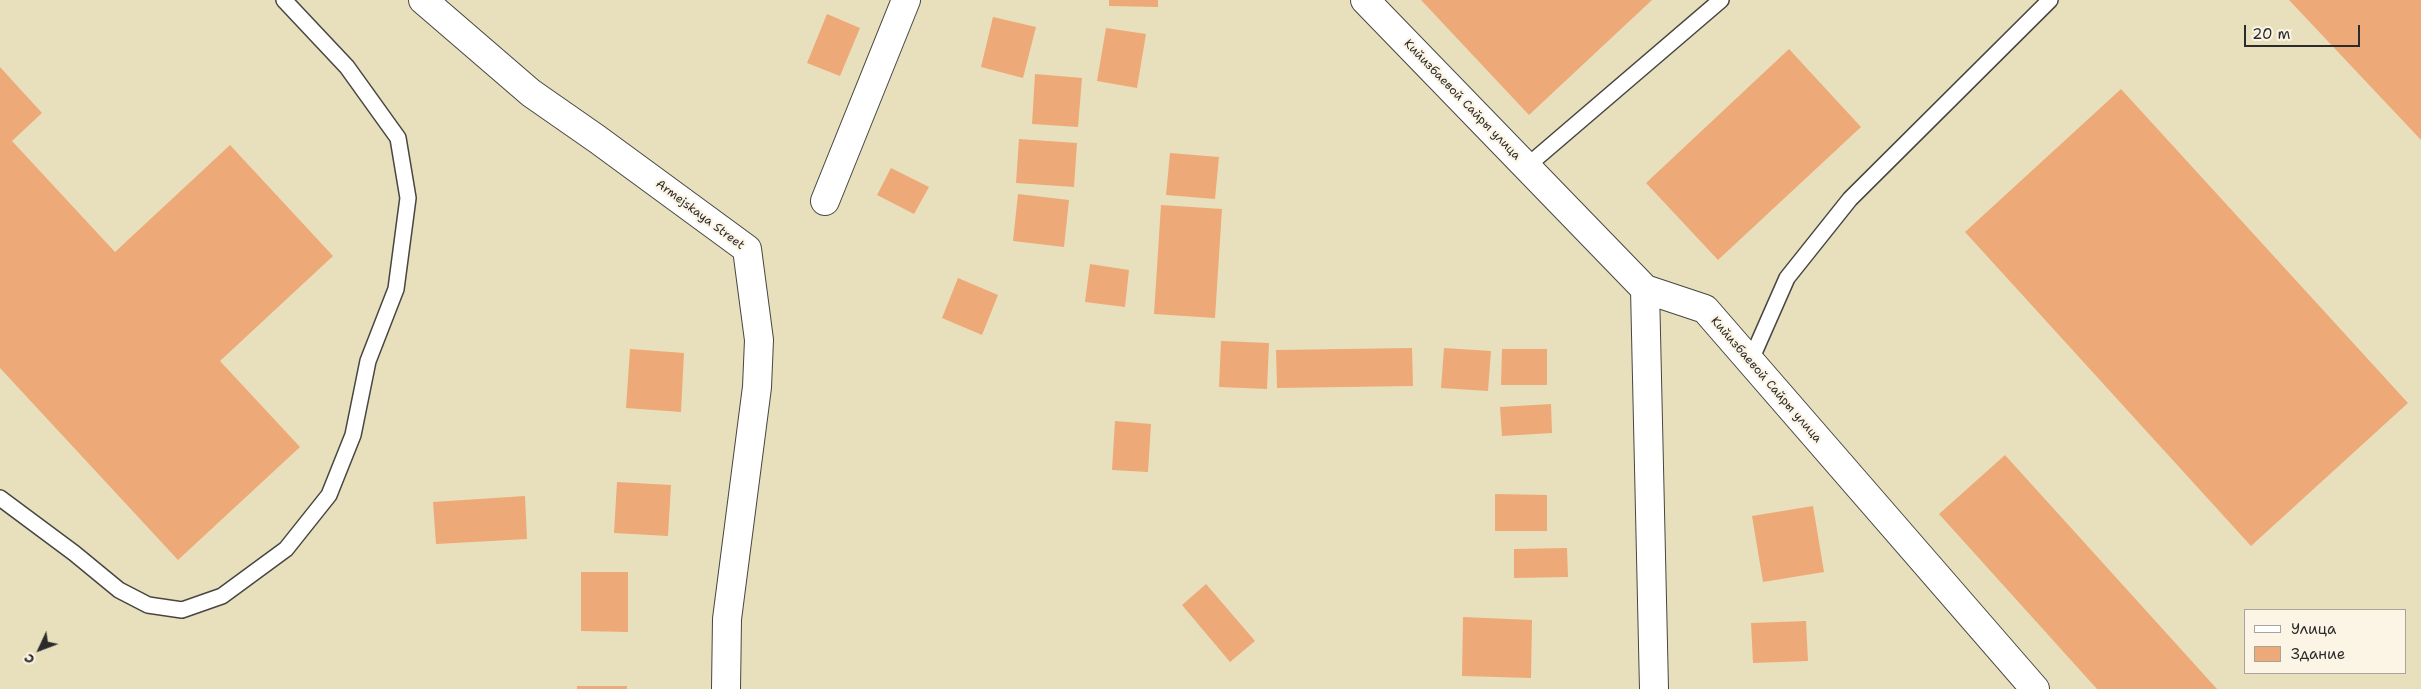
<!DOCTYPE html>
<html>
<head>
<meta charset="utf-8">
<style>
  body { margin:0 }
  #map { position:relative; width:2421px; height:689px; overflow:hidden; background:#e8e0bc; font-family:"Shantell Sans",sans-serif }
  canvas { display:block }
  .legend { position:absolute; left:2244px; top:609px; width:162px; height:65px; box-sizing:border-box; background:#fcf5e5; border:1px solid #a8a49b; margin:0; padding:6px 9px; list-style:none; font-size:15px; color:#2b2b2b }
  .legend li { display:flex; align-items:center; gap:10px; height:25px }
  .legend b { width:25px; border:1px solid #a8a49b }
  .north { position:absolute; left:15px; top:624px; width:50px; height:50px; -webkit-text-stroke:4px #fcf5e5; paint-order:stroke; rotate:227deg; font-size:14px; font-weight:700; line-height:20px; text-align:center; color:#2b2b2b }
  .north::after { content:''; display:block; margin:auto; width:18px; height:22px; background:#2b2b2b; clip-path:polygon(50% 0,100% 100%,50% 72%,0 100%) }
  .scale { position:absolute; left:2244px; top:25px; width:116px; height:22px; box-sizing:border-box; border:2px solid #2b2b2b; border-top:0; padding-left:6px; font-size:15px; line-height:18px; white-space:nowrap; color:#2b2b2b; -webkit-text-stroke:4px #fcf5e5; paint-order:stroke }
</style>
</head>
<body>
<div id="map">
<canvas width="2421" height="689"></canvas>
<ul class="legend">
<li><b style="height:6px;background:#fff"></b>Улица</li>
<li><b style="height:14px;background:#eea978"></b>Здание</li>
</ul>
<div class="north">С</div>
<div class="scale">20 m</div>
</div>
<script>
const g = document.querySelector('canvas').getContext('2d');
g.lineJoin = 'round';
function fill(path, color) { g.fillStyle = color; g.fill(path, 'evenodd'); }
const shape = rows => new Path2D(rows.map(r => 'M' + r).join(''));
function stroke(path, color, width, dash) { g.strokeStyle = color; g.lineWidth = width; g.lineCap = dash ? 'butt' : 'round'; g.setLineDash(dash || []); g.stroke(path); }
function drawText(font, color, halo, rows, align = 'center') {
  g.font = font + ' "Shantell Sans",sans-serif'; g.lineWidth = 4.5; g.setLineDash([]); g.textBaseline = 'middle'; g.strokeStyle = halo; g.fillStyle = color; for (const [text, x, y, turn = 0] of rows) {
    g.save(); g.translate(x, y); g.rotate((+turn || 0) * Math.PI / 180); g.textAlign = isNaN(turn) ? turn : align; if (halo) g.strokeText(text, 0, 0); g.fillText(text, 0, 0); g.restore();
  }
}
fill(shape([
  [1109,0,1158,0,1158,7,1109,6],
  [1421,0,1652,0,1529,115],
  [2289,0,2421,0,2421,140],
  [827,14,860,28,840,76,807,63],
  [993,17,1036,27,1023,78,981,67],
  [1106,28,1146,34,1137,88,1097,81],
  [1789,49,1861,127,1718,260,1646,183],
  [0,67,42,113,12,141,115,252,230,145,333,256,220,361,300,447,178,560,0,368],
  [1035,74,1082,78,1078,127,1032,124],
  [2121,89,2408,403,2251,546,1965,232],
  [1019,139,1077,143,1074,187,1016,183],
  [1170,153,1219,157,1215,199,1166,195],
  [891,168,929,187,914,214,877,195],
  [1018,194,1069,200,1064,247,1013,241],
  [1161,205,1222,209,1215,318,1154,314],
  [1090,264,1129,270,1125,307,1085,302],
  [958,278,998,295,982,335,942,318],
  [1221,341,1269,343,1267,389,1219,387],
  [1412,348,1413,386,1277,388,1276,350],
  [1444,348,1491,351,1488,391,1441,388],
  [630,349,684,353,681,412,626,408],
  [1502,349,1547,349,1547,385,1501,385],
  [1551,404,1552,433,1502,436,1500,407],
  [1115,421,1151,424,1148,472,1112,470],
  [2005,455,2217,689,2097,689,1939,514],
  [617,482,671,485,668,536,614,533],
  [1495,494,1547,495,1547,531,1495,531],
  [525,496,527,539,436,544,433,502],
  [1813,506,1824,572,1763,582,1752,516],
  [1567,548,1568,577,1514,578,1514,549],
  [581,572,628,572,628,632,581,631],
  [1206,584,1255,641,1230,662,1182,605],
  [1463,617,1532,620,1531,678,1462,676],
  [1806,621,1808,661,1753,663,1751,623],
  [577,686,627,686,627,689,577,689]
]), '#eea978');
const service = shape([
  [1526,167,1721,0],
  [1750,362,1787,278,1850,199,2050,0],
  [0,498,74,553,119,590,148,605,182,610,222,596,286,549,329,495,353,435,368,361,396,289,408,198,398,138,347,67,284,0]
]);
const minor = shape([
  [423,0,531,93,597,139,747,249,759,340,757,387,727,619,726,689],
  [1365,0,1645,289,1705,309,2035,689],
  [825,201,906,0],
  [1645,289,1654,689]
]);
stroke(service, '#474641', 18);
stroke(minor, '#474641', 30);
stroke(service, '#fff', 15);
stroke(minor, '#fff', 28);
drawText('12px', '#2b2b2b', '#fcf5e5', [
  ["Кийизбаевой Сайры улица",1462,100,46],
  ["Armejskaya Street",700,215,37],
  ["Кийизбаевой Сайры улица",1766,380,49]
]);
</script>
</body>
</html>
